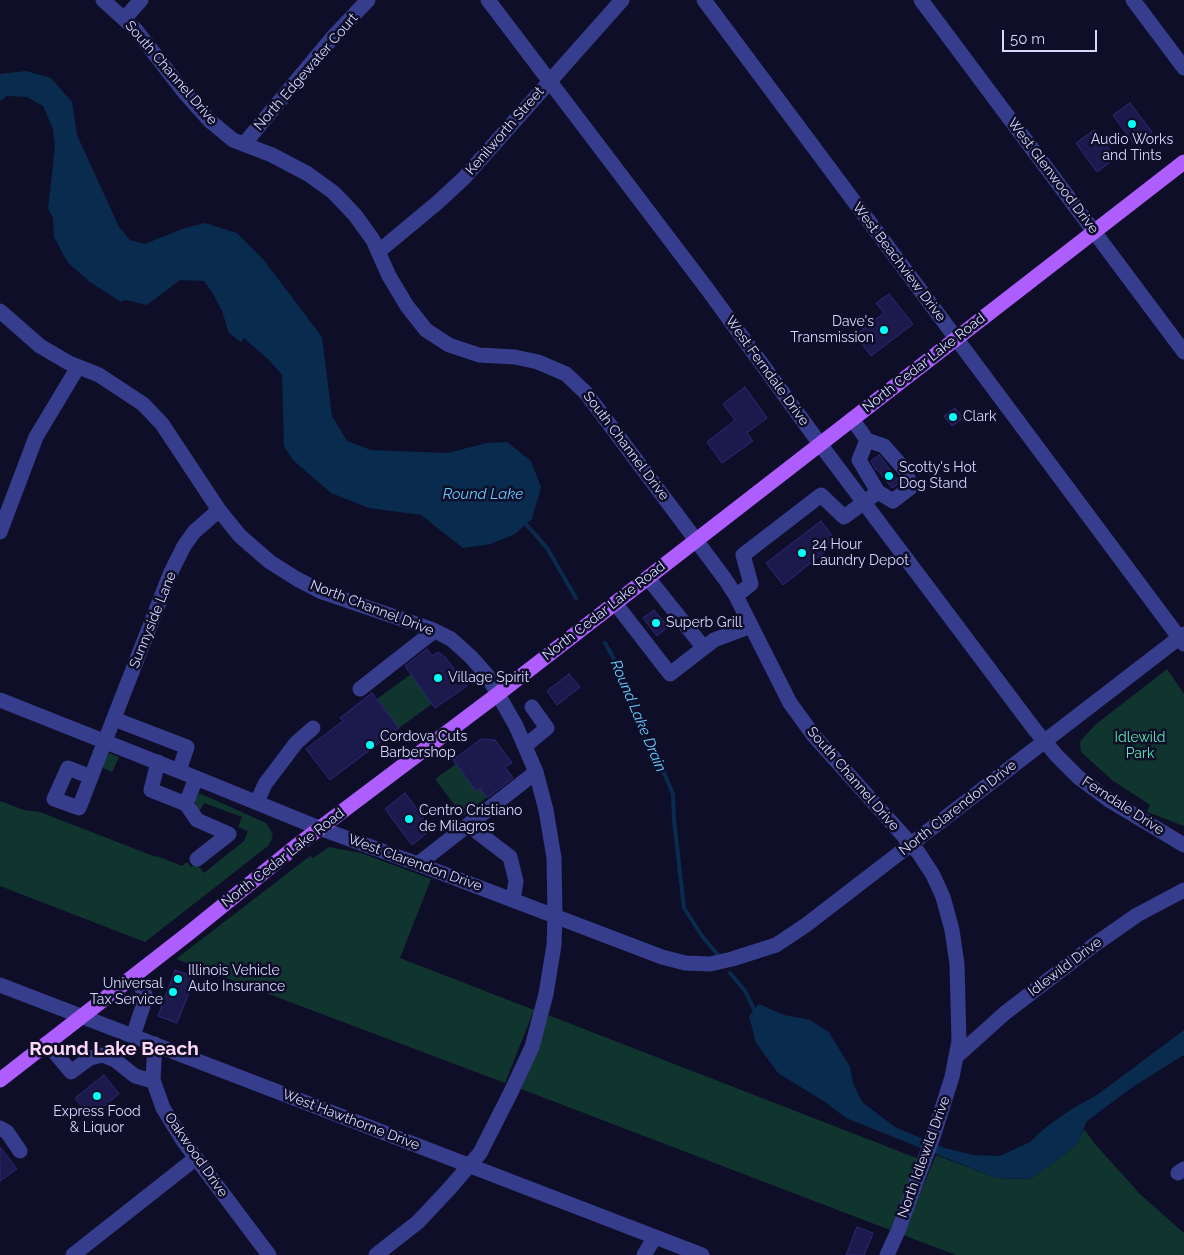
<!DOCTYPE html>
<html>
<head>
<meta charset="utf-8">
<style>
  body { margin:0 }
  #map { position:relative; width:1184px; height:1255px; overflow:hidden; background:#0f0e29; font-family:Raleway,sans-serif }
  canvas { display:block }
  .scale { position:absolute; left:1002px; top:30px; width:95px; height:22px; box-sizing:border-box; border:2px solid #d6d7ff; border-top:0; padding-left:6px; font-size:15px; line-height:18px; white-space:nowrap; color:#d6d7ff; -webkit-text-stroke:4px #0f0e29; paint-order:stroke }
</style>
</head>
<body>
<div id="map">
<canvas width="1184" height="1255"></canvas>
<div class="scale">50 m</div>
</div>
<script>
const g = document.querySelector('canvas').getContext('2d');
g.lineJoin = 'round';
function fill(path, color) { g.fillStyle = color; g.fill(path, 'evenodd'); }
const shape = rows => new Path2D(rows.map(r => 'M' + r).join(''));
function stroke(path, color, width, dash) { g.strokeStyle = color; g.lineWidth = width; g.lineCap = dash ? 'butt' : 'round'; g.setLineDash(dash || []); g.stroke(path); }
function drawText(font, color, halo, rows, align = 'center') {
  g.font = font + ' Raleway,sans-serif'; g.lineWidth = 5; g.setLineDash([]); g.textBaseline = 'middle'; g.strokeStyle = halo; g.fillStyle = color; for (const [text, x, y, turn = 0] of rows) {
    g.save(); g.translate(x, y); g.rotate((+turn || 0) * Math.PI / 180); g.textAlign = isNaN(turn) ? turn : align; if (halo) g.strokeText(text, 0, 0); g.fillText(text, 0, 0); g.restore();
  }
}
fill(shape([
  [1167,669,1184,694,1184,826,1147,812,1150,805,1112,780,1081,752,1080,742,1095,725],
  [411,674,432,704,399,728,377,699],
  [109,753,119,757,112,772,101,767],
  [456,764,476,791,480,788,487,797,463,816,435,779],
  [199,793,266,823,273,834,271,841,268,846,145,942,0,886,0,801,24,810,40,812,156,857,157,856,182,866,187,862,191,867,196,863,204,873,244,841,248,831,238,827,242,817,204,803,199,812,196,809,195,800],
  [329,847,361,853,431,879,400,958,534,1010,505,1083,176,959,310,856,313,858],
  [548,1015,919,1159,890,1230,521,1089],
  [1084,1129,1095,1144,1141,1195,1184,1233,1184,1255,956,1255,903,1235,936,1155,996,1178,1030,1179,1055,1162,1077,1144]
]), '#10342e');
fill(shape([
  [26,71,51,78,72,102,77,135,119,227,130,240,145,244,182,229,205,223,237,233,263,259,322,337,332,416,347,441,371,450,448,453,486,443,507,442,531,461,541,487,532,519,515,534,491,544,463,548,421,515,369,508,331,493,293,460,284,446,282,375,270,361,244,338,241,342,229,333,222,311,213,294,204,281,180,280,147,305,125,300,121,302,90,282,68,263,54,237,53,218,48,209,55,147,53,129,43,106,27,97,7,96,0,101,0,74],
  [759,1004,784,1015,810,1020,829,1032,850,1067,853,1083,862,1102,895,1127,945,1148,973,1155,1000,1156,1030,1142,1045,1128,1070,1110,1097,1095,1184,1030,1184,1055,1134,1086,1087,1121,1077,1144,1055,1162,1030,1179,996,1178,846,1118,825,1102,778,1073,756,1043,749,1016]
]), '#082b4e');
stroke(shape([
  [526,524,547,548,576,598],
  [605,643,620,670,644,738,664,773,673,794,674,820,684,908,702,936,719,956],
  [730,973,745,991,756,1013]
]), '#082b4e', 4);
const building = shape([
  [1130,103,1152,132,1134,144,1113,115,1130,103],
  [1094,130,1116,158,1097,172,1076,143,1094,130],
  [889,294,913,324,871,356,855,335,884,313,876,303,889,294],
  [745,387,767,418,747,433,753,441,722,463,707,442,735,420,723,404,745,387],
  [955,408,963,418,952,426,944,416,955,408],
  [879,455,898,480,900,483,892,488,877,469,876,470,871,461,879,455],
  [821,521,837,542,783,585,766,563,821,521],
  [654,610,668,627,657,636,643,618,654,610],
  [427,649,432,656,438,652,445,657,467,686,435,708,405,666,427,649],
  [569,674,580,687,557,705,547,691,569,674],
  [372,693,399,728,330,780,306,749,343,721,340,718,372,693],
  [481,739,495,740,512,763,505,767,513,778,487,798,480,788,476,791,453,760,481,739],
  [405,793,432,829,412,845,385,809,405,793],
  [175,970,195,977,177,1023,158,1016,175,970],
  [104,1075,119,1094,90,1117,75,1098,104,1075],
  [0,1147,17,1169,0,1181,0,1147],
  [857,1227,873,1233,864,1255,846,1255,857,1227]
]);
fill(building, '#1c194c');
stroke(building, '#2e297a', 1);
stroke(shape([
  [103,0,136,30,184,92,210,121,233,140,272,155,308,174,333,192,355,215,373,240,389,276,407,306,426,330,449,345,479,355,515,357,538,362,566,374,586,393,725,579,736,596,790,703,814,736,918,852,933,875,943,897,952,930,957,964,959,1041,952,1077,933,1137,898,1231,887,1255],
  [488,0,708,290,820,444,1035,730,1057,756,1078,777,1109,800,1184,845],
  [704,0,1184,644],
  [921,0,1184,352],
  [1133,0,1184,68],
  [124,19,141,0],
  [244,144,332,38,368,0],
  [378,252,437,203,464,178,622,0],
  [0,311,40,346,69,363,99,375,143,404,162,424,219,510,240,536,270,562,297,579,322,592,431,629,451,639,471,657,487,675,516,726,536,772,546,810,554,858,555,916,554,945,546,994,532,1047,511,1092,480,1153,449,1189,418,1222,376,1255],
  [852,419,867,440,884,446,905,470,911,487,893,501,878,492,859,460,867,440],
  [0,532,36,437,78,367],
  [648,578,704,648],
  [736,596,751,584,743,555,821,495,844,517,878,492],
  [615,603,670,674,714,640,751,626],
  [360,689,434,631],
  [0,700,179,771,319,828,418,864,662,957,685,963,710,964,732,959,776,945,806,925,1184,634],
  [114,719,187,747,179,771],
  [525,746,547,728,532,707],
  [158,762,151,790,186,804,197,820,229,834,197,859],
  [91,777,68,768,54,799,79,808,105,741,171,572,184,546,194,532,219,510],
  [257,802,265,784,281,763,296,743,313,728],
  [186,804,196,778],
  [468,825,510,857,516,881,513,900],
  [418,864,536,772],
  [0,985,702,1255],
  [133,1036,146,997,135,975],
  [47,1043,71,1072,90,1058,103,1055,115,1060,135,1076,153,1081],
  [155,1044,153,1080,163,1108,184,1142,269,1255],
  [956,1057,1005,1013,1094,945,1137,915,1184,890],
  [0,1128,7,1132,20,1151],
  [1178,1173,1184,1169],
  [73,1255,196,1158],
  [644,1255,655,1237]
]), '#353d8c', 15);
stroke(shape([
  [0,1080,189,933,295,847,498,694,1184,162]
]), '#ae5dff', 15);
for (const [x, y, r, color] of [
  [1132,124,5,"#02fff8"],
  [884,330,5,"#02fff8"],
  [953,417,5,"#02fff8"],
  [889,476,5,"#02fff8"],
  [802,553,5,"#02fff8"],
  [656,623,5,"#02fff8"],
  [438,678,5,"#02fff8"],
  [370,745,5,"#02fff8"],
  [409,819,5,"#02fff8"],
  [178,979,5,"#02fff8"],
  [173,992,5,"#02fff8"],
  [97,1096,5,"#02fff8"]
]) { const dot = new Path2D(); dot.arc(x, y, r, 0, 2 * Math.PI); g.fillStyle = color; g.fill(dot); stroke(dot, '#0f0e29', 2); }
drawText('14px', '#d6d7ff', '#0f0e29', [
  ["North Edgewater Court",306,72,-49],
  ["South Channel Drive",171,73,49],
  ["Kenilworth Street",505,131,-49],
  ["West Glenwood Drive",1053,176,53],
  ["West Beachview Drive",899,262,53],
  ["North Cedar Lake Road",924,363,-38],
  ["West Ferndale Drive",767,371,54],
  ["South Channel Drive",626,446,53],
  ["North Channel Drive",372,608,21],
  ["North Cedar Lake Road",604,611,-38],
  ["Sunnyside Lane",153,620,-68],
  ["South Channel Drive",853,779,49],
  ["Ferndale Drive",1123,806,33],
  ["North Clarendon Drive",958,808,-38],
  ["North Cedar Lake Road",283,858,-38],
  ["West Clarendon Drive",415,863,20],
  ["Idlewild Drive",1065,967,-37],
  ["West Hawthorne Drive",351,1120,21],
  ["Oakwood Drive",196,1155,55],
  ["North Idlewild Drive",924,1157,-70]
]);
drawText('14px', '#d6d7ff', '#0f0e29', [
  ["Audio Works",1132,140,"center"],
  ["and Tints",1132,156,"center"],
  ["Dave's",874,322,"right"],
  ["Transmission",874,338,"right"],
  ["Clark",963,417],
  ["Scotty's Hot",899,468],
  ["Dog Stand",899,484],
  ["24 Hour",812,545],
  ["Laundry Depot",812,561],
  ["Superb Grill",666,623],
  ["Village Spirit",448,678],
  ["Cordova Cuts",380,737],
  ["Barbershop",380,753],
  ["Centro Cristiano",419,811],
  ["de Milagros",419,827],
  ["Illinois Vehicle",188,971],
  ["Auto Insurance",188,987],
  ["Universal",163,984,"right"],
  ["Tax Service",163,1000,"right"],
  ["Express Food",97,1112,"center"],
  ["& Liquor",97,1128,"center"]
], 'left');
drawText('14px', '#58e9b3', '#0f0e29', [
  ["Idlewild",1140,738],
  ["Park",1140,754]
]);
drawText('italic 15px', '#64cbff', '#0f0e29', [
  ["Round Lake",483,494],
  ["Round Lake Drain",638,716,67]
]);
drawText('bold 19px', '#ffd8f6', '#0f0e29', [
  ["Round Lake Beach",114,1049]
]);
</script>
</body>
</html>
